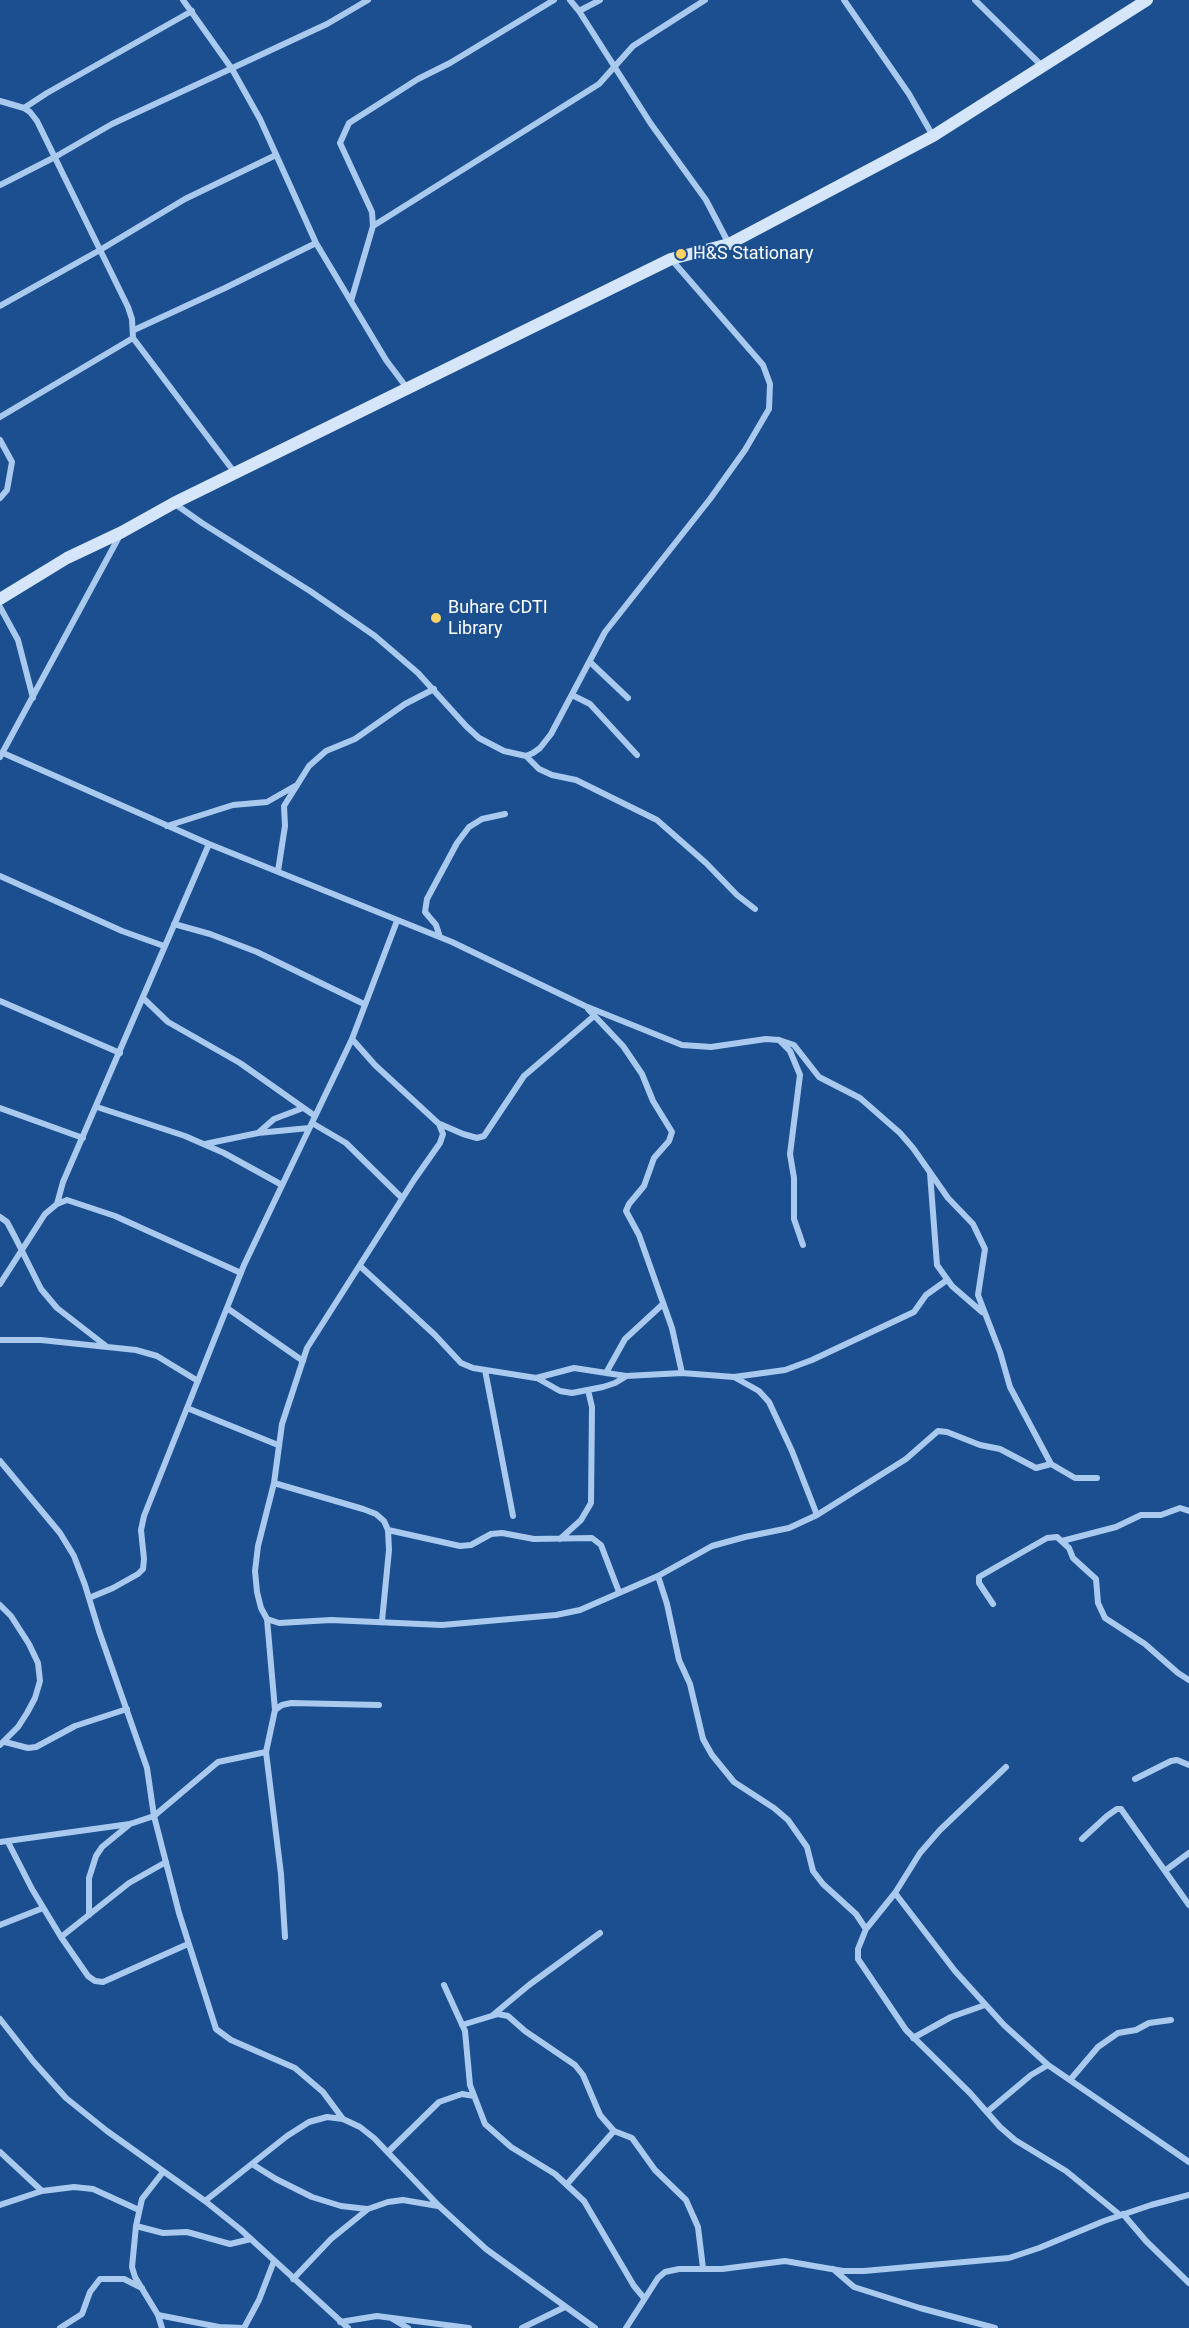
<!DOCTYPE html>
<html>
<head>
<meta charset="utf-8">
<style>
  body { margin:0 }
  canvas { display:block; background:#1b4f8f }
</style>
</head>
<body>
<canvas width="1189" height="2328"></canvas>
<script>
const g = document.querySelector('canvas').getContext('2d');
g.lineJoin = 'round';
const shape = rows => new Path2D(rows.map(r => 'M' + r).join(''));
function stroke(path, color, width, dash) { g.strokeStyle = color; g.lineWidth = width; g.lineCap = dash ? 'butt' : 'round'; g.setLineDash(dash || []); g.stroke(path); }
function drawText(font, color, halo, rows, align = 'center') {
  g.font = font + ' Roboto,sans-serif'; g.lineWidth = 4.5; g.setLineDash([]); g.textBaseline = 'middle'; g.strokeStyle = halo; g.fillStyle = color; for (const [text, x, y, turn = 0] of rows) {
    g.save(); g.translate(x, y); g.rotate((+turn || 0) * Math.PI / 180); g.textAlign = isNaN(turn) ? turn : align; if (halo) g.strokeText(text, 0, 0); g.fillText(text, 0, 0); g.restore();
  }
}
stroke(shape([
  [183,0,232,69,260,119,316,243,386,360,407,388],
  [570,0,579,11,651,124,706,200,729,244],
  [844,0,909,94,933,136],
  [975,0,1043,67],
  [579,11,600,0],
  [0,101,24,108,30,112,37,121,128,307,132,319,133,338,235,473],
  [24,108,47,93,192,11],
  [0,185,55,157,112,124,327,24,368,0],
  [373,226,599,84,633,46,705,0],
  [351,301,373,226,372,212,340,143,349,123,418,79,450,63,554,0],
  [0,306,100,250,185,199,276,155],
  [134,330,225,288,316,243],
  [0,417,133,338],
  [0,440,12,462,7,490,0,498],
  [175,504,202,523,310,591,375,636,418,673,466,726,479,738,504,751,526,756,533,753,540,748,551,734,605,632,710,499,745,450,769,409,770,384,763,365,671,259],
  [0,607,18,640,33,698],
  [590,662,628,698],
  [572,695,590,704,637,755],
  [3,753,209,844,452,942,585,1006,682,1045,711,1047,766,1039,779,1040,794,1045,819,1077,860,1098,900,1133,913,1148,948,1198,973,1224,985,1249,978,1295,1000,1352,1010,1387,1051,1464,1075,1478,1097,1478],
  [526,756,539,769,552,775,576,780,657,820,706,863,737,895,755,909],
  [0,757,120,535],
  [167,826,233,805,267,802,295,786],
  [278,871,285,826,284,806,309,766,326,751,355,739,405,704,434,689],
  [0,876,122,931,164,946],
  [174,924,210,934,257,952,364,1004],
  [440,937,436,925,425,912,427,899,457,843,469,827,482,819,505,814],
  [143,998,168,1022,240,1063,315,1116],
  [0,1001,120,1053],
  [588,1009,623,1046,642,1074,653,1101,672,1132,669,1141,654,1158,644,1186,629,1204,626,1211,639,1235,672,1328,682,1373],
  [352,1039,375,1065,439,1124,443,1134,440,1143,414,1180,307,1348,282,1424,274,1483,258,1546,255,1571,257,1592,261,1608,267,1619,279,1623,331,1620,442,1625,556,1615,580,1610,658,1576,712,1546,745,1537,789,1528,817,1515,906,1459,938,1431,947,1432,980,1445,1000,1449,1036,1468,1051,1464],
  [779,1040,790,1051,800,1075,790,1154,794,1178,794,1219,803,1245],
  [97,1107,185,1136,224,1153,282,1185],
  [0,1108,83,1138],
  [312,1123,346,1143,402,1198],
  [440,1124,463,1134,477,1138,484,1136,524,1076,594,1016],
  [258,1133,274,1119,303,1108],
  [205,1144,258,1133,309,1128],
  [930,1173,937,1265,952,1286,982,1312],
  [57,1204,63,1182,209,844],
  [0,1217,7,1222,15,1237,41,1289,57,1308,106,1346],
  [360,1266,435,1335,461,1363,473,1368,536,1378,574,1368,626,1376,682,1373,734,1377,785,1370,812,1360,914,1312,926,1295,947,1280],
  [0,1284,45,1214,57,1204,67,1200,115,1216,241,1273],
  [227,1308,303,1361],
  [0,1340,41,1340,136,1350,157,1356,198,1381],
  [485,1370,513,1516],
  [606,1373,625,1339,663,1304],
  [734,1377,759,1391,769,1402,792,1451,817,1515],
  [537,1378,560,1391,572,1393,603,1387,615,1383,625,1377],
  [187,1408,278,1445],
  [0,1461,60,1533,74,1556,85,1585,99,1631,147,1768,154,1816,179,1913,216,2029,231,2040,295,2068,323,2092,343,2119],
  [274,1483,363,1509,376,1514,384,1521,388,1530,389,1550,382,1621],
  [388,1530,460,1546,471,1545,491,1534,502,1533,534,1539,592,1538,601,1545,619,1592],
  [560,1539,581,1520,591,1503,592,1407,588,1390],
  [1062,1541,1116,1527,1141,1515,1161,1515,1180,1508,1189,1511],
  [658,1576,667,1604,679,1660,690,1684,703,1739,712,1755,734,1782,774,1808,788,1820,807,1847,813,1871,823,1884,856,1914,866,1929],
  [89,1598,113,1588,138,1574,143,1569,144,1559,141,1530,144,1516,187,1408,244,1265,352,1039,397,921],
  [993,1604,979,1583,979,1577,1047,1538,1057,1537,1069,1548,1073,1558,1096,1579,1098,1603,1105,1618,1145,1644,1178,1673,1189,1680],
  [0,1605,11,1616,29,1644,38,1663,40,1681,35,1698,27,1713,18,1727,0,1745],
  [267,1619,275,1710],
  [5,1742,28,1748,36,1747,75,1726,127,1709],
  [1006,1767,940,1830,920,1853,895,1893,866,1929,858,1949,858,1959,906,2030,970,2093,1000,2127,1015,2140,1066,2171,1120,2215],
  [1135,1779,1171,1761,1177,1760,1189,1765],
  [1082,1839,1107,1816,1117,1809,1121,1809,1189,1905],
  [0,1842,130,1824,154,1816,218,1762,266,1752],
  [8,1842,32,1889,61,1937,88,1976,95,1981,103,1982,188,1944],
  [1166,1870,1189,1853],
  [895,1893,955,1971,1004,2025,1048,2065,1189,2162],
  [89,1915,89,1878,96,1856,102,1847,130,1824],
  [0,1925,43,1908],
  [61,1937,129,1883,166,1862],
  [285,1937,281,1874,266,1752,275,1710,282,1705,291,1703,379,1705],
  [444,1985,465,2031,470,2085,485,2124,511,2147,555,2174,584,2201,634,2286,644,2298],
  [493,2015,529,1985,600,1933],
  [0,2019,33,2061,66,2098,107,2131,205,2201,240,2229,348,2328],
  [462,2025,498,2014,508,2016,525,2031,575,2065,583,2075,600,2115,614,2131,632,2138,655,2170,686,2200,698,2227,703,2268],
  [913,2038,951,2017,985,2005],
  [1070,2080,1098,2047,1118,2033,1136,2030,1149,2023,1171,2020],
  [987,2112,1031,2075,1048,2065],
  [0,2152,42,2191],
  [388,2152,439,2102,462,2094,474,2096],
  [252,2164,276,2179,312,2197,341,2206,367,2209],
  [567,2184,614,2131],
  [205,2201,287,2136,309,2122,327,2117,343,2119,360,2127,374,2138,439,2206,486,2249,595,2328],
  [0,2205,42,2191,74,2187,93,2189,139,2210],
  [1123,2214,1146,2241,1189,2283],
  [136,2226,163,2233,187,2232,230,2244,251,2239],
  [833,2269,854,2287,920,2308,995,2328],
  [293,2279,331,2239,368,2209,388,2202,403,2200,438,2206],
  [158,2315,219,2327,244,2328],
  [391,2318,408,2328],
  [340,2322,377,2316,469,2328],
  [60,2328,82,2314,90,2292,100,2279,124,2279,142,2288],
  [162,2328,158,2315,135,2277,132,2267,136,2226,142,2199,163,2172],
  [244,2328,259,2300,274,2261],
  [522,2328,565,2307],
  [626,2328,658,2278,665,2272,679,2269,722,2269,785,2261,843,2271,864,2271,1009,2258,1039,2248,1104,2221,1151,2205,1189,2195]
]), '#a9c9ee', 6);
stroke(shape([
  [0,599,67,558,122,532,174,503,671,259,729,244,933,136,1147,0]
]), '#d6e6fa', 12);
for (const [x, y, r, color] of [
  [681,254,6,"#ffd166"],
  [436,618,6,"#ffd166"]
]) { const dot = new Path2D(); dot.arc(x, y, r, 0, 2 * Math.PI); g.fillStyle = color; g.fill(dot); stroke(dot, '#1b4f8f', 2); }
drawText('18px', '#fff', '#1b4f8f', [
  ["H&S Stationary",693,254],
  ["Buhare CDTI",448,608],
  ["Library",448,629]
], 'left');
</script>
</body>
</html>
